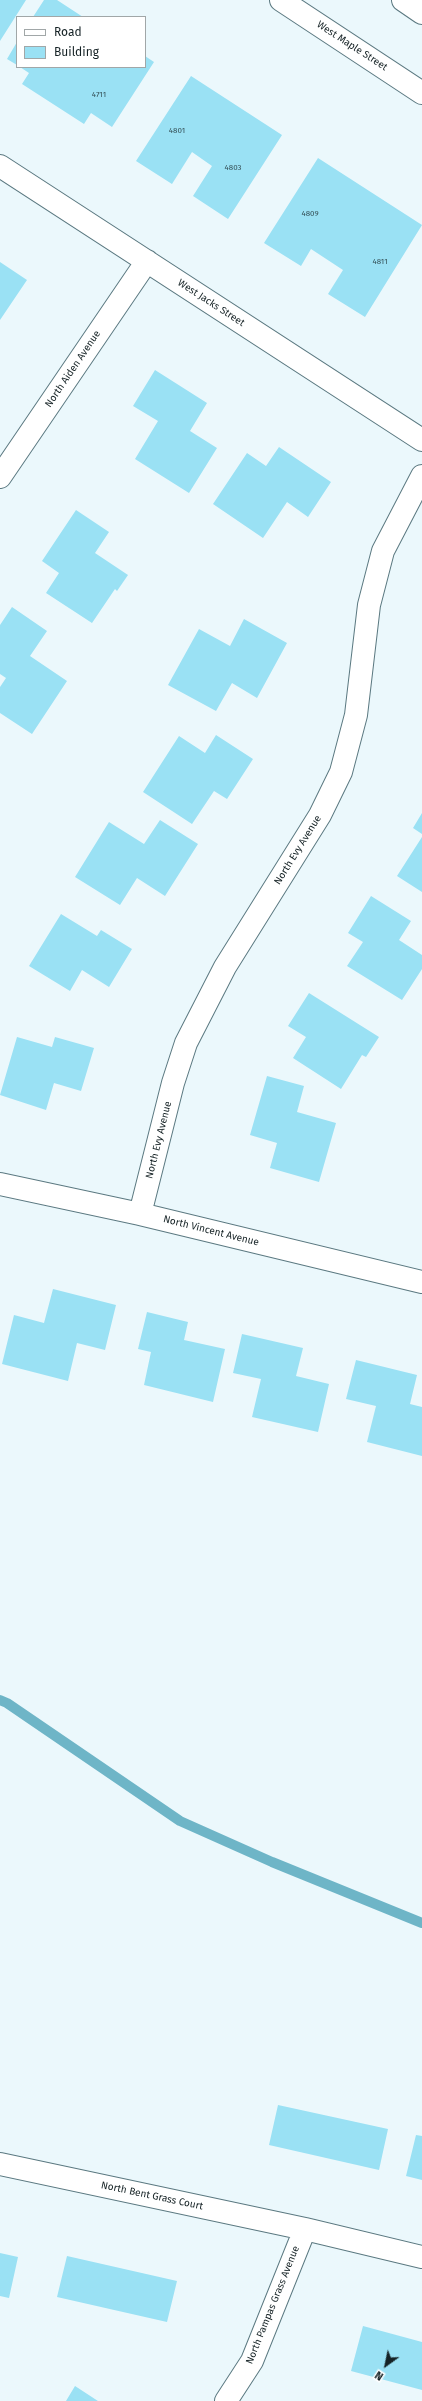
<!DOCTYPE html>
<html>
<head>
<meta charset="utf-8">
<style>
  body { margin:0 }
  #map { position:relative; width:422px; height:2401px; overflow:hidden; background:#ebf8fc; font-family:"Fira Sans",sans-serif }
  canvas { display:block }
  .legend { position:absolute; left:16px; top:16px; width:130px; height:52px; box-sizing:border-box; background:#fff; border:1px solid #a1a7a8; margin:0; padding:5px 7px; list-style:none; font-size:12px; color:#152225 }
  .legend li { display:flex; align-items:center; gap:8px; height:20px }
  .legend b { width:20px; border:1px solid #a1a7a8 }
  .north { position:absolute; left:366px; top:2345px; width:40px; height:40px; -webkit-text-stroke:3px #fff; paint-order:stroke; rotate:213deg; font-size:11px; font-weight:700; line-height:16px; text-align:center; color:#152225 }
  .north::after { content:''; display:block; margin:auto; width:14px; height:18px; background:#152225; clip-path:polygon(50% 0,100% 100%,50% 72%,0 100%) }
</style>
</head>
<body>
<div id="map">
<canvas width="422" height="2401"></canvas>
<ul class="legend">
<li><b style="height:5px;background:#fff"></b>Road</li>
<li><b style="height:11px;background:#9ae1f4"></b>Building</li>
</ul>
<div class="north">N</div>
</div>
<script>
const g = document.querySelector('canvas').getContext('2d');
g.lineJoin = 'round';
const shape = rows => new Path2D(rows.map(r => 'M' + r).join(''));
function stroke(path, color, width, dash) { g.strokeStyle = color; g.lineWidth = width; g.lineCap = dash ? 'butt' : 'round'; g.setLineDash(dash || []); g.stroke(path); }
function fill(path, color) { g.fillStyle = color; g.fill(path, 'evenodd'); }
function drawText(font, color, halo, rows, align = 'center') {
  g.font = font + ' "Fira Sans",sans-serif'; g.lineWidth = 4; g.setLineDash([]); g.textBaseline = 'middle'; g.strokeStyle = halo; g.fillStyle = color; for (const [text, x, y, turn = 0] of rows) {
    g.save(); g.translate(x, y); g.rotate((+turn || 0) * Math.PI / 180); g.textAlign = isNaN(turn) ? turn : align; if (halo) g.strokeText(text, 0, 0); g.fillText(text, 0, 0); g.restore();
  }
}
stroke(shape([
  [0,1700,7,1703,180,1821,272,1862,422,1923]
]), '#6eb5c7', 10);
fill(shape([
  [0,0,26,0,0,41],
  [44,0,57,0,83,17,33,17],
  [17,42,17,65,7,59],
  [145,56,154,62,112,127,91,113,84,124,22,84,29,73,20,67,145,67],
  [191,76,282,135,228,219,193,196,212,166,192,152,172,184,136,161],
  [318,158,422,225,365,317,328,294,343,270,311,249,301,266,264,243],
  [0,262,27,280,0,320],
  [155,370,207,403,190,431,217,448,189,493,135,459,158,421,133,406],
  [279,447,331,482,308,517,287,502,263,538,213,504,247,453,266,466],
  [76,510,109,532,95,553,128,575,117,591,115,589,92,623,46,593,59,573,42,561],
  [12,607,47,631,30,656,67,681,32,734,0,713,0,687,6,678,0,674,0,625],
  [244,619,287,643,257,698,232,683,216,711,168,685,199,629,230,646],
  [216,735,253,759,227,799,214,791,192,824,143,792,179,736,205,753],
  [422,813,422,834,413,828],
  [160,820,198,844,165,896,137,878,120,905,75,877,109,822,144,844],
  [422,837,422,892,397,876],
  [371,896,411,921,399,940,422,955,422,969,402,1000,347,966,363,942,348,933],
  [61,914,97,936,101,930,132,949,109,987,82,970,70,991,29,966],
  [309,993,379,1037,366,1057,362,1055,341,1089,293,1058,306,1037,288,1026],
  [17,1037,52,1047,55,1037,94,1048,81,1091,54,1083,46,1110,0,1095],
  [267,1076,304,1086,297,1112,336,1123,319,1182,270,1168,277,1143,250,1135],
  [53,1289,116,1305,105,1350,77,1343,68,1381,2,1364,14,1315,44,1323],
  [147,1312,188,1322,184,1340,225,1349,213,1402,144,1385,151,1352,138,1349],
  [242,1334,303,1348,296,1376,329,1384,318,1432,252,1417,261,1379,233,1373],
  [356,1360,417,1375,410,1404,422,1407,422,1456,367,1442,376,1406,346,1399],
  [278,2105,388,2129,379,2170,269,2145],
  [416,2135,422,2136,422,2180,406,2176],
  [0,2253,18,2257,9,2298,0,2296],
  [67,2256,177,2281,167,2322,57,2297],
  [363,2326,422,2342,422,2390,351,2371],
  [75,2386,98,2401,66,2401]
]), '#9ae1f4');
const street = shape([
  [0,166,422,440],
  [0,477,147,261],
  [0,1184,140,1214,422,1282],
  [140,1214,173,1083,186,1043,225,967,320,815,341,772,356,715,369,605,383,551,422,476],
  [0,2164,305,2229,422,2257],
  [226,2401,252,2361,305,2229]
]);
const secondary = shape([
  [281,0,422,93],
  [403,0,422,13]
]);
stroke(street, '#5b7981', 24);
stroke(secondary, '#5b7981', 24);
stroke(street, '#fff', 22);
stroke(secondary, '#fff', 22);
drawText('8px', '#365259', null, [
  ["4711",99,95],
  ["4801",177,131],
  ["4803",233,168],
  ["4809",310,214],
  ["4811",380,262]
]);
drawText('10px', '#152225', '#fff', [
  ["West Maple Street",352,46,33],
  ["West Jacks Street",211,303,33],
  ["North Aiden Avenue",73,369,-56],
  ["North Evy Avenue",298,850,-58],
  ["North Evy Avenue",159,1140,-76],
  ["North Vincent Avenue",211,1231,14],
  ["North Bent Grass Court",152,2196,12],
  ["North Pampas Grass Avenue",273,2305,-68]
]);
</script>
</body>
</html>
